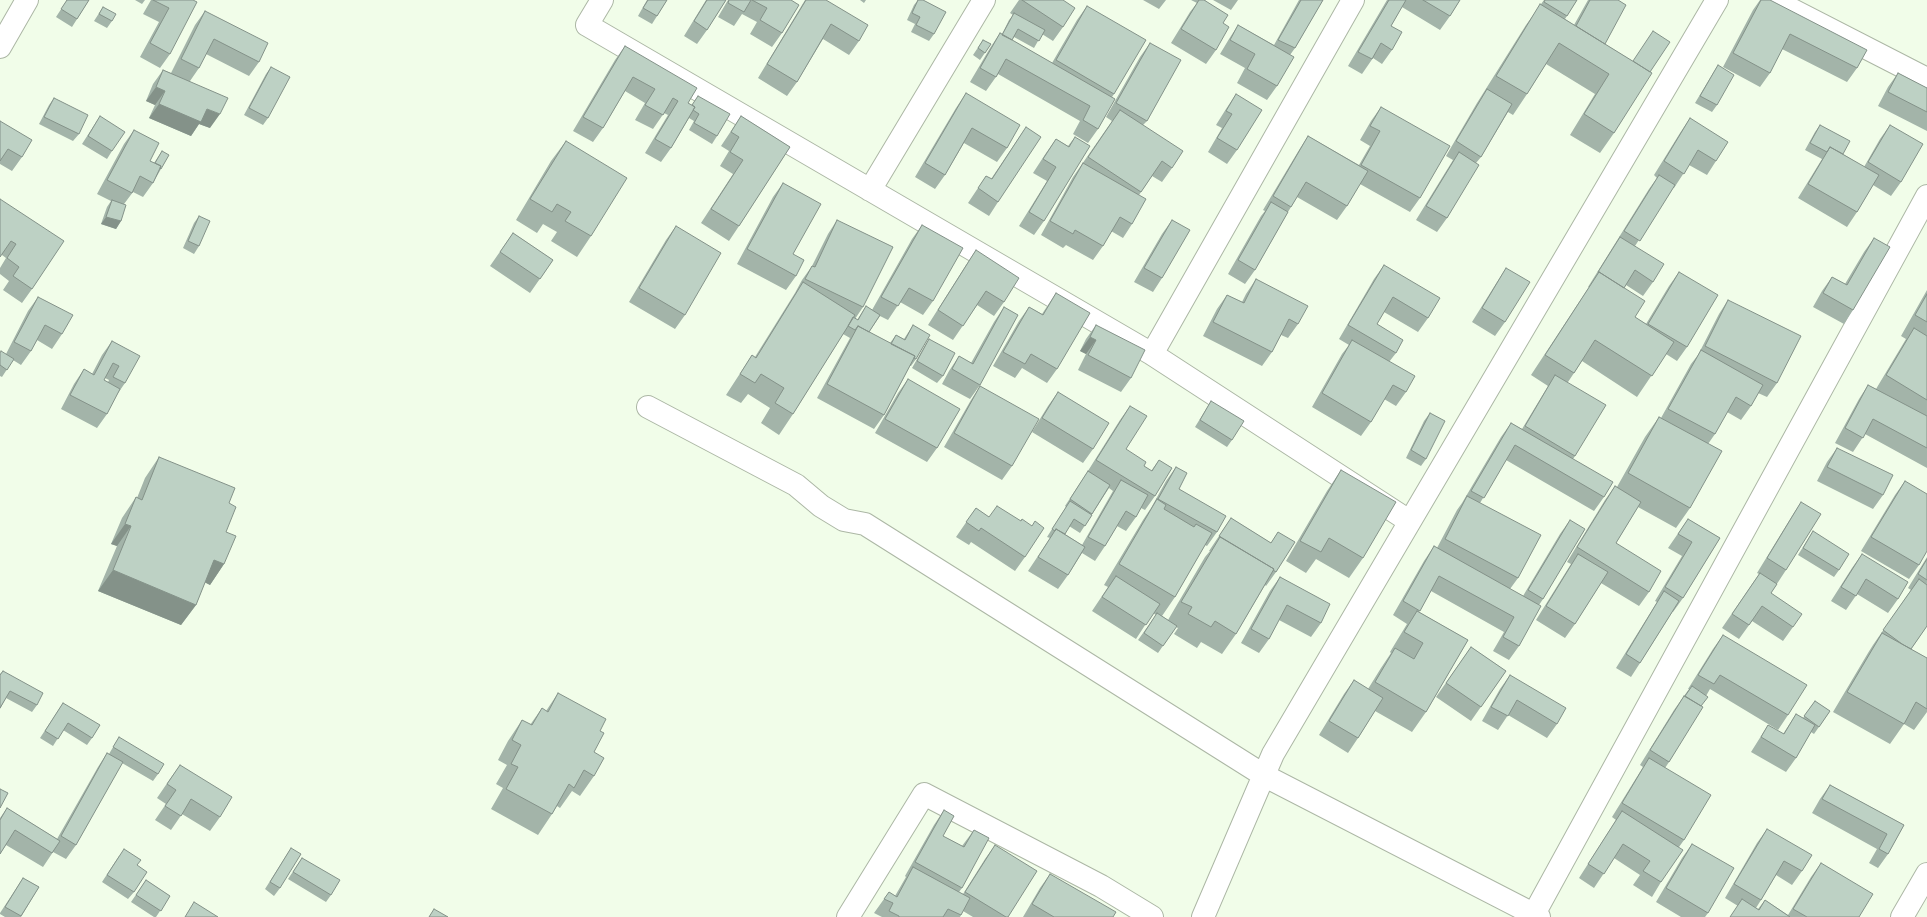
<!DOCTYPE html>
<html>
<head>
<meta charset="utf-8">
<style>
  body { margin:0 }
  canvas { display:block; background:#f1fde9 }
</style>
</head>
<body>
<canvas width="1927" height="917"></canvas>
<script>
const g = document.querySelector('canvas').getContext('2d');
g.lineJoin = 'round';
const shape = rows => new Path2D(rows.map(r => 'M' + r).join(''));
function stroke(path, color, width, dash) { g.strokeStyle = color; g.lineWidth = width; g.lineCap = dash ? 'butt' : 'round'; g.setLineDash(dash || []); g.stroke(path); }
function fill(path, color) { g.fillStyle = color; g.fill(path, 'evenodd'); }
const minor = shape([
  [602,0,587,25,1152,354,1409,521],
  [1773,0,1927,79],
  [0,47,27,0],
  [870,190,984,0],
  [1152,354,1353,0],
  [648,407,796,485,821,506,844,520,865,524,1265,776,1539,917],
  [848,917,924,794,1101,886,1152,917],
  [1203,917,1273,754,1717,0],
  [1528,917,1534,914,1927,196],
  [1902,917,1927,874]
]);
stroke(minor, '#acb7a5', 24);
stroke(minor, '#fff', 22);
fill(shape([
  [67,0,89,0,72,27,56,17],
  [135,0,145,0,142,4],
  [151,0,193,0,170,54,160,68,140,57,159,22,143,14],
  [647,0,667,0,652,24,638,16],
  [706,0,726,0,707,30,697,44,684,36],
  [728,0,791,0,782,33,772,47,750,34,757,22,742,14,734,26,718,17],
  [805,0,826,0,859,41,849,55,823,39,797,82,787,96,758,78],
  [860,0,866,0,864,3],
  [918,0,923,0,934,34,929,41,911,32,915,24,907,20,914,5],
  [1019,0,1063,0,1063,27,1053,41,1042,34,1034,48,1014,37,1012,40,1052,63,1077,20,1087,6,1114,94,1112,97,1098,129,1088,143,1073,134,1080,121,998,74,986,91,970,82,990,48,1000,33,1002,34,1009,20,1013,15,1010,13],
  [1143,0,1166,0,1159,9],
  [1191,0,1206,0,1205,1,1223,23,1216,50,1206,64,1171,43,1190,12,1197,3],
  [1213,0,1238,0,1231,10],
  [1299,0,1323,0,1295,48,1290,55,1277,86,1267,100,1237,83,1245,68,1220,54,1229,39,1238,25,1274,45],
  [1387,0,1460,0,1450,16,1440,30,1402,7,1391,26,1392,50,1382,64,1373,58,1362,74,1348,66],
  [1544,0,1577,0,1565,19,1574,25,1588,0,1618,0,1605,44,1650,72,1614,133,1600,153,1570,135,1595,94,1546,64,1527,94,1513,115,1508,112,1481,157,1476,163,1447,218,1437,232,1416,220,1453,160,1446,156,1477,103,1526,25],
  [1760,0,1770,0,1857,68,1847,82,1782,49,1770,73,1760,87,1723,67,1753,10],
  [103,7,112,21,107,28,94,21],
  [205,11,259,62,249,76,206,54,199,68,190,81,210,128,199,124,191,136,149,118,155,105,146,101,153,84,163,70,171,73,195,25],
  [983,40,991,44,980,60,973,55],
  [1150,43,1147,121,1143,125,1172,168,1162,182,1152,176,1139,195,1132,224,1123,238,1111,231,1103,246,1093,260,1066,245,1063,248,1041,235,1073,177,1112,121,1106,117,1140,57],
  [625,46,688,103,692,105,698,96,717,136,712,144,689,130,694,121,689,118,671,148,661,162,645,153,668,115,664,113,653,129,635,120,645,103,625,91,603,128,593,142,573,131,615,60],
  [1718,65,1717,105,1712,112,1695,103,1713,73],
  [271,67,268,118,263,125,244,115,266,74],
  [1898,73,1927,88,1927,131,1878,106,1888,87],
  [966,93,1007,148,997,162,964,143,945,175,935,189,915,177,956,108],
  [1236,94,1237,150,1227,164,1208,152,1222,128,1216,125,1226,109],
  [54,98,79,134,73,141,39,124,49,105],
  [1381,107,1420,198,1410,212,1360,184,1347,206,1337,220,1297,197,1288,212,1255,270,1245,284,1228,274,1261,216,1265,211,1263,210,1299,150,1308,136,1359,165,1370,146,1360,140,1371,121],
  [100,116,112,151,107,159,82,144],
  [741,116,790,147,739,226,729,241,701,223,733,174,720,166,729,151,721,146],
  [1690,118,1716,161,1707,175,1689,165,1674,188,1673,188,1635,246,1653,282,1643,296,1626,285,1624,288,1635,317,1646,324,1669,286,1679,272,1687,347,1677,361,1666,354,1637,397,1582,361,1568,382,1575,456,1573,459,1604,497,1594,511,1506,460,1480,503,1518,578,1510,589,1523,596,1560,534,1570,520,1543,599,1539,605,1519,646,1509,660,1493,651,1504,632,1431,591,1419,612,1468,640,1426,712,1412,732,1375,711,1358,738,1348,753,1319,735,1344,694,1354,680,1368,689,1381,668,1391,653,1390,652,1407,624,1393,615,1424,561,1434,546,1437,548,1457,510,1462,503,1501,437,1511,423,1522,429,1548,386,1531,375,1589,287,1588,287,1649,189,1657,178,1654,175,1680,133],
  [0,121,22,157,12,171,0,164],
  [1820,125,1843,154,1864,167,1880,139,1890,125,1901,182,1891,196,1873,185,1857,212,1847,227,1798,198,1822,159,1805,150,1815,132],
  [1026,127,998,202,989,216,968,203,986,176,991,179],
  [134,130,150,161,154,163,162,151,161,169,153,183,143,197,133,192,124,204,121,221,116,229,101,224,107,207,111,201,97,194,124,144],
  [1075,137,1044,221,1034,235,1019,226,1047,181,1033,173,1046,153,1056,139,1068,146],
  [566,141,591,236,577,257,551,241,557,232,543,224,537,233,516,220,551,161],
  [783,183,796,276,786,290,737,264,773,197],
  [0,199,32,289,22,303,3,290,9,281,0,274,0,268,6,258,2,255],
  [199,216,199,246,194,254,183,248,194,223],
  [837,220,863,307,855,319,857,320,866,306,872,310,912,239,922,225,933,301,923,315,900,302,888,320,880,316,869,332,890,343,896,335,904,339,913,325,916,359,911,366,910,366,884,415,874,429,817,398,850,338,843,334,793,414,779,435,761,423,770,408,748,394,741,403,726,395,752,355,755,357,795,293,802,280,812,266,828,234],
  [1172,220,1162,278,1153,292,1134,282,1162,234],
  [676,226,685,315,675,329,629,302,666,240],
  [513,233,553,260,530,293,490,266],
  [1874,238,1853,310,1844,324,1813,307,1822,291,1832,277,1845,284,1864,252],
  [976,250,1004,302,994,316,977,305,953,340,928,325,966,265],
  [1384,265,1428,318,1418,332,1384,312,1377,324,1396,353,1389,362,1406,392,1396,406,1384,399,1371,422,1361,436,1312,407,1342,354,1349,345,1339,339,1374,279],
  [1506,268,1505,322,1495,336,1472,322,1497,282],
  [1256,279,1298,324,1288,338,1281,335,1272,352,1262,366,1203,336,1217,309,1227,295,1242,302,1246,294],
  [1927,290,1927,468,1865,434,1853,452,1835,443,1859,399,1868,385,1876,389,1906,339,1901,336],
  [1056,293,1057,369,1047,383,1022,368,1015,378,993,366,1019,321,1029,307,1042,314],
  [38,297,62,334,52,349,37,340,31,351,21,365,13,360,2,377,0,376,0,353,6,354,28,311],
  [1728,300,1777,383,1767,397,1758,393,1751,406,1741,420,1727,412,1715,434,1708,444,1690,508,1676,528,1638,507,1616,543,1649,592,1639,606,1601,583,1575,624,1565,638,1536,620,1571,564,1567,562,1605,500,1615,486,1617,487,1645,437,1659,417,1661,418,1691,364,1698,355,1719,314],
  [1004,307,980,385,970,399,942,384,949,371,959,356,971,363,994,322],
  [1096,325,1131,378,1121,392,1078,370,1086,354,1080,351,1086,339],
  [929,339,943,376,937,383,912,368,924,347],
  [112,341,125,383,116,396,107,414,97,428,61,409,74,384,84,369,92,374,102,355],
  [105,378,109,380,108,382,104,380],
  [908,379,937,448,927,462,875,433,898,393],
  [980,386,1012,466,1002,480,944,447,971,400],
  [1058,392,1093,449,1083,463,1032,432,1048,406],
  [1211,401,1232,440,1227,447,1195,427],
  [1130,406,1126,449,1144,466,1151,471,1159,460,1155,496,1145,510,1141,508,1136,517,1126,531,1117,526,1105,546,1095,561,1082,553,1068,575,1058,589,1028,571,1050,538,1047,537,1066,507,1065,506,1086,474,1120,420],
  [1109,488,1113,491,1082,545,1065,534,1069,526,1080,533],
  [1430,413,1426,459,1421,466,1406,458,1424,421],
  [1837,448,1883,495,1873,509,1817,481,1827,462],
  [159,457,229,503,226,532,224,564,210,585,205,582,196,605,181,625,98,591,117,546,111,544,122,518,136,497,137,498,145,478],
  [1176,467,1179,489,1217,532,1207,546,1205,545,1175,597,1162,616,1168,620,1205,557,1210,551,1209,551,1231,518,1271,543,1278,532,1276,572,1266,586,1265,585,1236,634,1222,654,1201,642,1197,648,1174,634,1178,628,1176,627,1158,653,1138,640,1156,615,1153,613,1136,639,1092,611,1108,587,1104,585,1143,520,1151,508,1166,481],
  [1341,470,1363,558,1349,578,1316,559,1306,573,1286,561,1327,491],
  [1905,481,1919,565,1909,579,1861,551,1895,495],
  [1801,502,1786,570,1771,593,1793,627,1783,641,1752,621,1739,639,1722,628,1759,574,1757,573,1792,516],
  [976,508,989,517,1021,521,1022,519,1025,557,1015,571,971,542,969,545,956,537],
  [1688,519,1720,538,1683,598,1673,612,1673,611,1640,663,1631,677,1616,668,1657,602,1655,601,1682,556,1668,548],
  [1813,531,1839,570,1834,577,1798,555],
  [1862,554,1898,599,1888,613,1857,594,1846,610,1831,601,1852,568],
  [1927,557,1927,626,1911,649,1927,658,1927,712,1914,730,1904,724,1890,744,1833,712,1868,653,1873,645,1911,590,1908,588],
  [1280,577,1321,623,1311,637,1279,620,1269,639,1259,653,1241,643,1270,591],
  [1723,635,1788,715,1778,730,1710,689,1706,696,1701,706,1669,762,1665,768,1684,840,1679,847,1661,882,1652,897,1633,885,1640,875,1614,858,1594,888,1579,878,1616,820,1612,817,1643,767,1640,765,1674,710,1689,689,1688,689,1713,649],
  [1471,647,1506,671,1471,721,1436,697],
  [3,671,37,705,32,712,6,698,0,709,0,674],
  [1510,675,1557,724,1547,738,1508,715,1498,730,1482,721,1500,689],
  [558,693,600,731,594,752,594,776,580,796,572,791,560,808,557,806,552,814,538,835,491,809,503,788,496,784,507,765,498,760,508,741,522,720,530,725,542,708,546,711],
  [1815,701,1830,711,1814,734,1811,732,1796,758,1786,772,1751,752,1768,725,1783,734,1796,714,1803,718],
  [63,703,92,738,87,745,63,730,53,746,40,738],
  [119,737,158,774,153,781,122,763,76,845,66,859,53,852,43,867,6,845,0,854,0,818,7,808,57,839,98,767,107,753,109,754],
  [180,765,220,817,210,831,182,814,171,830,155,820,166,804,157,798,170,779],
  [1830,785,1904,825,1888,854,1878,868,1869,863,1877,849,1812,813,1820,799],
  [944,810,943,836,962,846,974,830,962,888,959,892,963,894,985,859,995,845,1008,917,973,917,963,911,960,917,882,917,874,913,889,892,895,896,906,877,905,876,934,825],
  [1767,829,1802,871,1792,885,1776,875,1761,900,1756,908,1758,909,1765,900,1788,915,1811,877,1821,863,1859,917,1730,917,1738,906,1725,898,1757,843],
  [1692,844,1708,913,1705,917,1681,917,1656,902,1682,858],
  [291,848,280,888,274,896,265,889],
  [119,856,137,865,134,892,128,899,102,882],
  [302,858,331,895,326,902,288,879],
  [1050,874,1113,917,1023,917,1040,888],
  [23,878,39,887,21,917,5,917,0,914,0,913],
  [146,880,170,896,156,917,154,917,131,902]
]), '#a3b4a9');
fill(shape([
  [156,87,165,91,155,105,146,101],
  [159,104,207,109,220,114,210,128,199,124,191,136,149,118],
  [106,217,121,221,116,229,101,224],
  [1090,337,1096,340,1086,354,1080,351],
  [125,524,131,526,117,546,111,544],
  [214,560,224,564,210,585,200,580],
  [113,570,196,605,181,625,98,591]
]), '#849289');
const building = shape([
  [67,0,89,0,77,19,61,9,67,0],
  [153,0,193,0,197,2,170,54,150,43,169,8,153,0],
  [648,0,667,0,657,16,643,8,648,0],
  [707,0,726,0,707,30,694,21,707,0],
  [729,0,751,0,744,12,728,3,729,0],
  [752,0,791,0,799,5,782,33,760,20,767,8,752,0],
  [806,0,826,0,868,25,859,41,831,24,797,82,767,64,806,0],
  [918,0,923,0,946,12,934,34,916,25,920,17,912,13,918,0],
  [1022,0,1063,0,1075,8,1063,27,1022,0],
  [1199,0,1204,0,1228,15,1223,23,1229,27,1216,50,1181,29,1199,0],
  [1301,0,1323,0,1295,48,1278,40,1301,0],
  [1389,0,1406,0,1391,26,1402,32,1392,50,1381,43,1372,59,1358,52,1389,0],
  [1423,0,1460,0,1450,16,1423,0],
  [1545,0,1577,0,1567,16,1544,2,1545,0],
  [1590,0,1618,0,1626,5,1605,44,1576,26,1590,0],
  [1761,0,1770,0,1867,50,1857,68,1790,34,1770,73,1733,53,1761,0],
  [1540,4,1652,73,1614,133,1584,114,1609,74,1559,43,1527,94,1496,76,1540,4],
  [1087,6,1146,40,1114,94,1056,60,1087,6],
  [103,7,116,14,112,21,99,14,103,7],
  [205,11,268,43,259,62,214,39,199,68,181,59,205,11],
  [1014,13,1045,30,1039,41,1018,29,1012,40,1002,35,1014,13],
  [1238,25,1294,57,1277,86,1247,69,1255,54,1230,40,1238,25],
  [1653,31,1670,42,1650,72,1633,61,1653,31],
  [1000,33,1115,99,1098,129,1083,120,1090,106,1006,59,996,77,980,68,1000,33],
  [983,40,991,44,985,53,978,48,983,40],
  [1150,43,1181,60,1147,121,1116,103,1150,43],
  [625,46,697,88,688,103,695,107,671,148,655,139,678,101,673,98,663,115,645,105,655,89,633,77,603,128,583,117,625,46],
  [1718,65,1734,75,1717,105,1700,96,1718,65],
  [271,67,290,77,268,118,249,108,271,67],
  [163,70,228,98,220,114,207,109,201,122,159,104,165,91,156,87,163,70],
  [1898,73,1927,88,1927,112,1888,92,1898,73],
  [1487,89,1512,104,1481,157,1456,141,1487,89],
  [966,93,1020,125,1007,148,972,128,945,175,925,163,966,93],
  [1236,94,1262,110,1237,150,1217,138,1232,114,1226,111,1236,94],
  [698,96,730,114,717,136,694,123,699,114,693,110,695,107,692,105,698,96],
  [54,98,88,115,79,134,44,117,54,98],
  [1381,107,1450,146,1420,198,1361,165,1380,131,1370,126,1381,107],
  [1120,110,1183,151,1172,168,1162,161,1141,192,1088,157,1120,110],
  [100,116,125,132,112,151,88,136,100,116],
  [741,116,790,147,739,226,711,209,743,160,730,152,739,137,731,132,741,116],
  [1690,118,1728,142,1716,161,1698,150,1684,174,1664,161,1690,118],
  [0,121,32,140,22,157,8,149,0,161,0,121],
  [1820,125,1850,141,1843,154,1830,147,1827,152,1810,143,1820,125],
  [1890,125,1923,144,1901,182,1868,162,1890,125],
  [1026,127,1041,137,998,202,978,188,986,176,992,179,1026,127],
  [134,130,159,143,150,161,161,166,153,183,140,176,132,193,107,180,134,130],
  [1308,136,1368,171,1347,206,1306,182,1291,207,1273,196,1308,136],
  [1075,137,1090,146,1044,221,1029,212,1056,167,1043,159,1056,139,1069,147,1075,137],
  [566,141,627,178,591,236,565,221,571,212,557,204,552,212,530,199,566,141],
  [1830,147,1879,175,1857,212,1808,184,1830,147],
  [162,151,169,155,161,169,160,168,161,166,155,163,162,151],
  [1459,152,1479,165,1447,218,1426,206,1459,152],
  [1083,163,1146,199,1132,224,1120,217,1103,246,1075,230,1073,234,1050,221,1083,163],
  [1659,175,1675,185,1640,241,1624,231,1659,175],
  [783,183,821,204,793,254,804,260,796,276,747,249,783,183],
  [0,199,64,241,32,289,13,276,19,267,7,258,16,244,11,241,0,257,0,199],
  [112,200,126,205,121,221,106,217,112,200],
  [1271,202,1288,212,1255,270,1238,260,1271,202],
  [199,216,210,221,199,246,188,241,199,216],
  [837,220,893,247,863,307,805,279,812,266,815,267,837,220],
  [1172,220,1190,230,1162,278,1144,268,1172,220],
  [922,225,963,248,933,301,909,288,898,306,881,297,922,225],
  [676,226,721,253,685,315,639,288,676,226],
  [513,233,553,260,540,279,500,252,513,233],
  [1620,237,1664,264,1653,282,1635,270,1624,288,1599,272,1599,273,1598,272,1620,237],
  [1874,238,1890,247,1853,310,1823,293,1832,277,1847,285,1874,238],
  [976,250,1019,278,1004,302,986,291,963,326,938,310,976,250],
  [1384,265,1440,298,1428,318,1393,297,1377,324,1403,340,1396,353,1348,325,1384,265],
  [1506,268,1530,282,1505,322,1482,308,1506,268],
  [1599,272,1645,301,1635,317,1674,342,1652,376,1595,340,1574,373,1545,355,1599,272],
  [1679,272,1718,295,1687,347,1648,324,1679,272],
  [1256,279,1308,306,1298,324,1289,319,1272,352,1213,322,1227,295,1244,303,1256,279],
  [803,282,855,315,793,414,775,403,784,388,761,374,755,383,740,374,752,355,756,358,803,282],
  [1056,293,1090,313,1057,369,1031,354,1025,364,1003,352,1029,307,1043,315,1056,293],
  [1927,294,1927,322,1915,315,1927,294],
  [38,297,73,315,62,334,45,325,31,351,14,342,38,297],
  [1728,300,1801,336,1777,383,1705,346,1728,300],
  [866,306,880,315,869,332,858,326,855,330,848,326,853,317,858,320,866,306],
  [1004,307,1018,315,980,385,952,369,959,356,973,364,1004,307],
  [913,325,930,335,916,359,914,358,915,356,891,344,896,335,905,340,913,325],
  [1096,325,1145,350,1131,378,1088,355,1096,340,1090,337,1096,325],
  [858,326,915,356,884,415,827,384,858,326],
  [1914,328,1927,336,1927,400,1886,375,1914,328],
  [929,339,955,353,943,376,917,361,929,339],
  [1352,340,1415,376,1406,392,1393,385,1371,422,1322,393,1352,340],
  [112,341,140,356,125,383,113,377,119,366,113,363,104,380,120,389,107,414,70,395,84,369,94,375,112,341],
  [1701,350,1763,385,1751,406,1736,397,1715,434,1668,409,1701,350],
  [1,351,14,359,7,370,0,365,0,353,1,351],
  [1555,375,1606,405,1575,456,1525,426,1555,375],
  [908,379,960,409,937,448,885,419,908,379],
  [1868,385,1927,416,1927,448,1873,419,1863,438,1845,428,1868,385],
  [980,386,1039,419,1012,466,954,433,980,386],
  [1058,392,1109,423,1093,449,1042,418,1058,392],
  [1211,401,1244,421,1232,440,1200,420,1211,401],
  [1130,406,1147,416,1126,449,1146,462,1144,466,1152,471,1159,460,1172,468,1155,496,1096,460,1130,406],
  [1430,413,1445,421,1426,459,1411,450,1430,413],
  [1659,417,1722,451,1690,508,1628,473,1659,417],
  [1511,423,1613,482,1604,497,1515,445,1484,498,1471,491,1511,423],
  [1837,448,1893,475,1883,495,1827,467,1837,448],
  [159,457,235,488,229,503,236,507,226,532,236,536,224,564,214,560,196,605,113,570,131,526,125,524,136,497,142,500,159,457],
  [1176,467,1187,473,1179,489,1226,516,1217,532,1158,499,1176,467],
  [1341,470,1396,502,1363,558,1329,538,1321,552,1300,541,1341,470],
  [1088,471,1110,485,1092,514,1070,499,1088,471],
  [1121,480,1148,495,1136,517,1126,511,1105,546,1088,537,1121,480],
  [1905,481,1927,494,1927,551,1919,565,1871,537,1905,481],
  [1615,486,1641,502,1616,543,1661,571,1649,592,1577,547,1615,486],
  [1467,496,1541,535,1518,578,1445,539,1467,496],
  [1157,499,1166,505,1164,509,1194,527,1196,524,1212,533,1175,597,1119,564,1157,499],
  [1070,501,1092,515,1085,526,1074,519,1065,534,1056,529,1055,531,1052,529,1070,501],
  [1801,502,1821,514,1786,570,1767,558,1801,502],
  [997,506,1021,521,1022,519,1032,526,1035,521,1044,528,1025,557,981,528,979,531,966,522,976,508,989,517,997,506],
  [1231,518,1271,543,1278,532,1295,542,1276,572,1273,570,1274,569,1219,536,1231,518],
  [1688,519,1720,538,1683,598,1665,587,1692,542,1678,534,1688,519],
  [1570,520,1585,529,1543,599,1528,590,1570,520],
  [1056,529,1085,547,1068,575,1038,557,1056,529],
  [1813,531,1849,554,1839,570,1803,548,1813,531],
  [1220,537,1274,569,1236,634,1215,621,1211,627,1188,614,1192,607,1181,602,1220,537],
  [1434,546,1541,606,1519,646,1503,637,1514,617,1439,576,1420,611,1403,601,1434,546],
  [1578,554,1608,572,1575,624,1546,606,1578,554],
  [1862,554,1908,582,1898,599,1866,579,1856,596,1841,587,1862,554],
  [1927,559,1927,580,1918,574,1927,559],
  [1760,573,1777,584,1771,593,1802,614,1793,627,1762,606,1749,625,1732,614,1760,573],
  [1116,576,1160,604,1146,625,1102,597,1116,576],
  [1280,577,1330,604,1321,623,1287,605,1269,639,1251,629,1280,577],
  [1919,579,1927,585,1927,626,1911,649,1902,644,1883,630,1919,579],
  [1664,591,1679,601,1640,663,1626,654,1664,591],
  [1417,611,1468,640,1426,712,1375,682,1395,648,1414,659,1423,643,1404,632,1417,611],
  [1157,613,1177,626,1163,646,1144,633,1157,613],
  [1882,633,1927,658,1927,709,1916,702,1904,724,1847,692,1882,633],
  [1723,635,1807,685,1788,715,1720,675,1714,684,1698,675,1723,635],
  [1471,647,1506,671,1481,707,1446,683,1471,647],
  [3,671,43,693,37,705,10,691,0,708,0,675,3,671],
  [1510,675,1566,708,1557,724,1517,700,1508,716,1491,707,1510,675],
  [1354,680,1383,698,1358,738,1329,721,1354,680],
  [1692,686,1708,697,1701,706,1685,696,1692,686],
  [558,693,606,719,600,731,604,733,594,752,604,758,594,776,584,770,574,788,569,784,552,814,506,789,518,767,511,764,521,745,512,740,522,720,532,725,542,708,548,712,558,693],
  [1684,696,1703,707,1669,762,1650,750,1684,696],
  [1815,701,1830,711,1819,727,1804,716,1815,701],
  [63,703,100,725,92,738,68,723,58,739,45,731,63,703],
  [1796,714,1815,725,1796,758,1761,737,1768,725,1784,734,1796,714],
  [119,737,164,764,158,774,113,747,119,737],
  [107,753,123,762,76,845,61,836,107,753],
  [1649,758,1711,795,1684,840,1622,803,1649,758],
  [180,765,232,797,220,817,191,799,181,816,165,806,176,790,167,784,180,765],
  [1830,785,1904,825,1888,854,1879,849,1887,834,1822,799,1830,785],
  [0,789,8,793,0,808,0,789],
  [7,808,60,841,52,853,15,830,0,854,0,820,7,808],
  [944,810,954,816,943,836,964,847,974,830,989,838,962,888,915,862,944,810],
  [1622,811,1683,850,1661,882,1643,871,1650,861,1623,844,1604,874,1588,864,1622,811],
  [1767,829,1812,855,1802,871,1784,861,1761,900,1734,884,1767,829],
  [1692,844,1734,868,1708,913,1666,888,1692,844],
  [995,845,1037,871,1008,917,1006,917,965,892,995,845],
  [291,848,301,854,280,888,270,882,291,848],
  [124,849,141,860,137,865,147,872,134,892,107,875,124,849],
  [302,858,340,880,331,895,293,872,302,858],
  [1821,863,1873,894,1859,917,1807,917,1793,909,1821,863],
  [913,867,970,898,961,915,948,909,943,917,899,917,899,916,889,911,893,903,884,899,889,892,897,897,913,867],
  [1050,874,1116,912,1113,917,1054,917,1032,904,1050,874],
  [23,878,39,887,21,916,5,907,23,878],
  [146,880,170,896,161,911,136,895,146,880],
  [1742,899,1759,910,1765,900,1790,917,1730,917,1742,899],
  [194,902,218,917,185,917,194,902],
  [434,909,448,917,429,917,434,909]
]);
fill(building, '#bdd1c4');
stroke(building, '#849289', 1);
</script>
</body>
</html>
